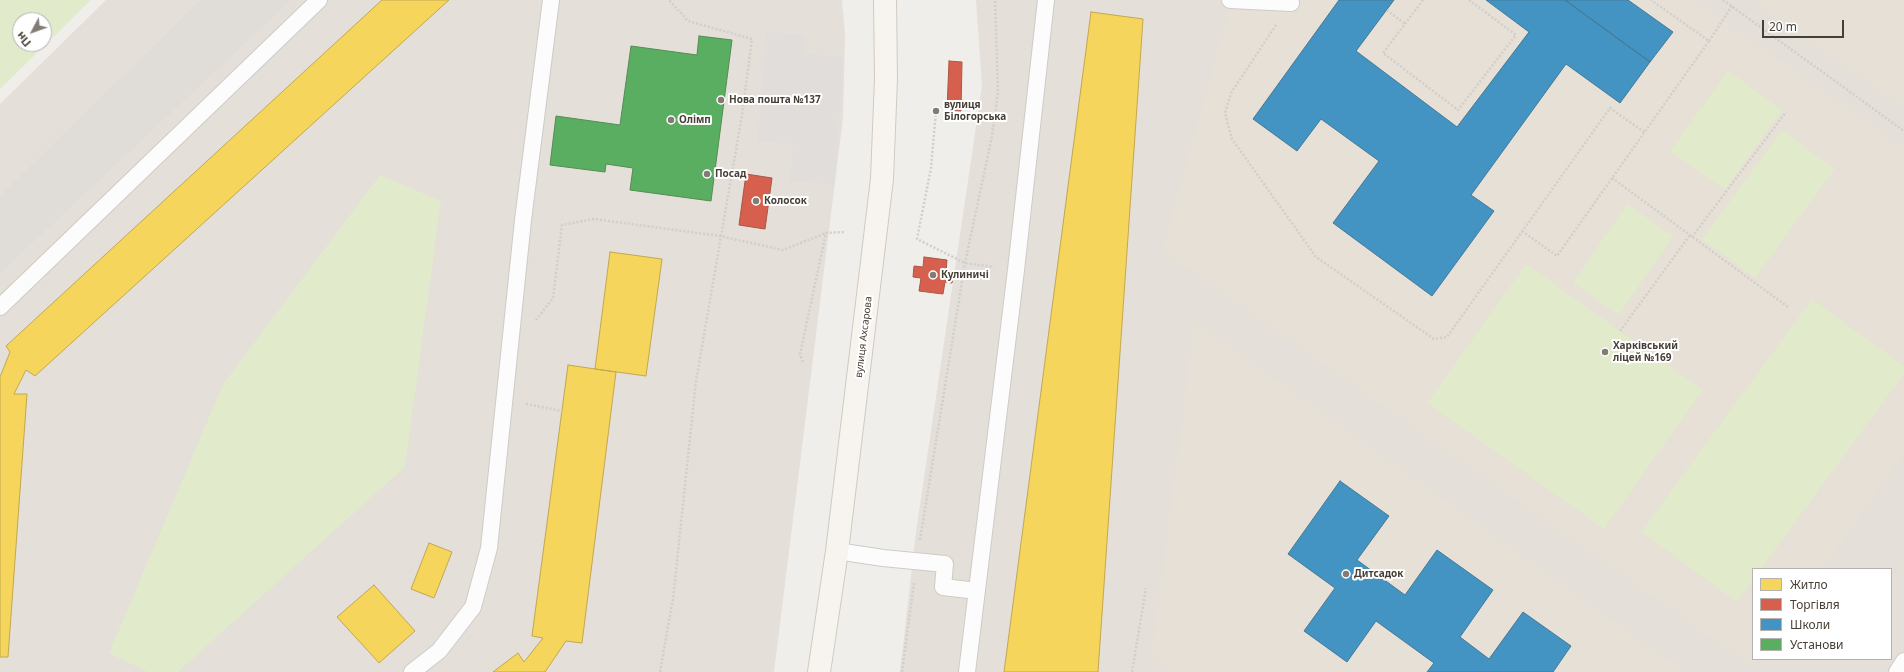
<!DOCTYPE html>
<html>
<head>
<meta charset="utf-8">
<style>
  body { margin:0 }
  #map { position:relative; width:1904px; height:672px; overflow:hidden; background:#f0eeea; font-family:"Noto Sans",sans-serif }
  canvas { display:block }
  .legend { position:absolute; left:1752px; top:568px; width:140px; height:92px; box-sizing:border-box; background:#fff; border:1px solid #b5b2af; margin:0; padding:5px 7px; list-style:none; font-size:12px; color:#473f36 }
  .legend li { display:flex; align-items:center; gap:8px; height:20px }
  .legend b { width:20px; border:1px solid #b5b2af }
  .north { position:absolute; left:12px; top:12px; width:40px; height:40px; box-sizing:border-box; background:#fff; border:1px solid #b5b2af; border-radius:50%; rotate:229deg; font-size:11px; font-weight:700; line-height:16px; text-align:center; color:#473f36 }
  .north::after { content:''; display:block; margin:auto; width:14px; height:18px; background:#827c75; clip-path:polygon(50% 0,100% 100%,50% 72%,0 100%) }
  .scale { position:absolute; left:1762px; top:20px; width:82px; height:18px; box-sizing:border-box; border:2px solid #473f36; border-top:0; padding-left:5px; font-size:12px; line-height:14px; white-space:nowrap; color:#473f36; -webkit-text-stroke:3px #fff; paint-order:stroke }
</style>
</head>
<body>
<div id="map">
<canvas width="1904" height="672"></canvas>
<ul class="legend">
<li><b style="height:11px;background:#f6d55c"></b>Житло</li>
<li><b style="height:11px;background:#d6604d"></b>Торгівля</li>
<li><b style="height:11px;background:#4393c3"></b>Школи</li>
<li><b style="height:11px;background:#5aae61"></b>Установи</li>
</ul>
<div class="north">Пн</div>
<div class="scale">20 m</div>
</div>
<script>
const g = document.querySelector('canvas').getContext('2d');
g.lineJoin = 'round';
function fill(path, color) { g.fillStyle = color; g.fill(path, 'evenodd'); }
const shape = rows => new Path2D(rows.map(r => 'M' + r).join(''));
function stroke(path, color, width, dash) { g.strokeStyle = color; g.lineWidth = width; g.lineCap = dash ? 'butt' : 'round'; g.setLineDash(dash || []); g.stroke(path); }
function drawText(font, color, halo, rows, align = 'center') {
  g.font = font + ' "Noto Sans",sans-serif'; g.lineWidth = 4; g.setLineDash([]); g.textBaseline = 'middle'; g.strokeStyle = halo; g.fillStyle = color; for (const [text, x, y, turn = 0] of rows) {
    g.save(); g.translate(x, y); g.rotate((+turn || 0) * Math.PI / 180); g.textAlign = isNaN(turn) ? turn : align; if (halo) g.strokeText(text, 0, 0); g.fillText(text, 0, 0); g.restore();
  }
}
fill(shape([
  [106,0,842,0,845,34,843,118,774,672,0,672,0,104],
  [976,0,1904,0,1904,672,900,672,916,532,982,86],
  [1753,569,1891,569,1891,659,1753,659]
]), '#e4dfd8');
fill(shape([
  [201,0,291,0,0,273,0,196]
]), '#e0ddd8');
fill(shape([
  [1232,0,1695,0,1904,147,1904,454,1823,569,1753,569,1753,659,1760,659,1753,668,1162,250],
  [1751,0,1904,0,1904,109],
  [1195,321,1686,672,1169,672,1151,658]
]), '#e7e0d6');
fill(shape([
  [0,0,91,0,0,89],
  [20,20,44,20,44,44,20,44],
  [1728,71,1782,110,1725,190,1670,151],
  [1782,130,1835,169,1755,278,1702,239],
  [380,175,441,201,405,467,178,672,148,672,109,653,223,384],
  [1627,204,1673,236,1619,315,1573,283],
  [1526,264,1703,390,1604,529,1427,403],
  [1812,299,1904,366,1904,374,1761,569,1753,569,1753,580,1737,602,1641,532]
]), '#e1eacb');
fill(shape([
  [766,32,805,35,804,54,844,57,834,184,790,181,793,144,758,141]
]), '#e0ddda');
const homes = shape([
  [382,0,449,0,35,376,26,370,14,394,27,394,8,657,0,657,0,377,10,352,6,346,382,0],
  [1091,12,1143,19,1098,672,1004,672,1091,12],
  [610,252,662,259,646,376,595,369,610,252],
  [568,365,616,372,582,643,566,641,545,672,493,672,518,653,524,662,543,638,532,636,568,365],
  [429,543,452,552,434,598,411,589,429,543],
  [374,585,415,631,379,663,337,617,374,585]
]);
fill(homes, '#f6d55c');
stroke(homes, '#c2a851', 1);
const shops = shape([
  [949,61,962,62,961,111,947,110,949,61],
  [746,174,772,178,765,229,739,225,746,174],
  [924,257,947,260,946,272,954,273,952,283,945,282,943,294,919,291,921,278,913,277,914,266,923,267,924,257]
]);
fill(shops, '#d6604d');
stroke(shops, '#ab5646', 1);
const schools = shape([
  [1339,0,1394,0,1356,51,1457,127,1529,32,1486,0,1565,0,1650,62,1620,103,1566,64,1471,195,1494,211,1432,296,1333,223,1379,161,1321,119,1297,151,1253,119,1339,0],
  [1565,0,1628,0,1673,32,1650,62,1565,0],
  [1340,481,1389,516,1357,560,1405,595,1437,550,1493,590,1460,637,1489,659,1523,612,1571,646,1553,672,1427,672,1434,663,1376,621,1347,662,1304,631,1335,588,1288,554,1340,481]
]);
fill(schools, '#4393c3');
stroke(schools, '#447a99', 1);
const public = shape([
  [699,36,732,40,711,201,630,190,633,168,606,164,605,172,550,165,556,116,620,125,631,46,697,55,699,36]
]);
fill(public, '#5aae61');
stroke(public, '#548d54', 1);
const service = shape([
  [1230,0,1291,3],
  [0,307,319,0],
  [837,551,883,558,945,564,943,587,977,591],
  [412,672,439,651,473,607,489,548,523,220,551,0],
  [967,672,1016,270,1046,0],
  [1897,672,1904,661]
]);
const secondary = shape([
  [819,672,837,551,882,179,886,78,885,0]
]);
stroke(service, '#ceccc8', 18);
stroke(secondary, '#d0cac1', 24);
stroke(shape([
  [1423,0,1383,53,1458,110,1516,35,1469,0],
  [1723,0,1904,131],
  [1387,10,1405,24],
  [1276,25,1231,93,1225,113,1232,139,1316,257,1434,339,1447,337,1610,108,1644,132],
  [1709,41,1732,6],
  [936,111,931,168,917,239,965,263,994,267],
  [1612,178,1788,307],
  [1522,231,1557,256,1709,41,1651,0],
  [1692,237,1786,112],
  [536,320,553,298,562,225,594,219,720,236,783,250,826,233],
  [1620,331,1690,235],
  [803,362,800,354,826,233,844,232],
  [526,404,562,411],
  [920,540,965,263,992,136,998,92,995,0],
  [660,672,673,599,696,381,742,115,752,39,688,21,669,0],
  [902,672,914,583],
  [1132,672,1146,588]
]), '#d1cecb', 2.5, [2, 2]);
stroke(service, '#fdfcfc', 16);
stroke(secondary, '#f7f4ef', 22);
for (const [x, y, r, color] of [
  [721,100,4,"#827c75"],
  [936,111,4,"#827c75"],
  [671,120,4,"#827c75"],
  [707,174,4,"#827c75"],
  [756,201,4,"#827c75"],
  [933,275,4,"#827c75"],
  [1605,352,4,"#827c75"],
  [1346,574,4,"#827c75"]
]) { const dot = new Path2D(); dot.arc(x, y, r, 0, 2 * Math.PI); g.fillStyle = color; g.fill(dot); stroke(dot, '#fff', 1.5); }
drawText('bold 10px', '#473f36', '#fff', [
  ["Нова пошта №137",729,100],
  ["вулиця",944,105],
  ["Білогорська",944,117],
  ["Олімп",679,120],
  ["Посад",715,174],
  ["Колосок",764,201],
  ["Кулиничі",941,275],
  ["Харківський",1613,346],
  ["ліцей №169",1613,358],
  ["Дитсадок",1354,574]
], 'left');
drawText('10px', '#473f36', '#fff', [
  ["вулиця Ахсарова",864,337,-83]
]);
</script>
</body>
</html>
